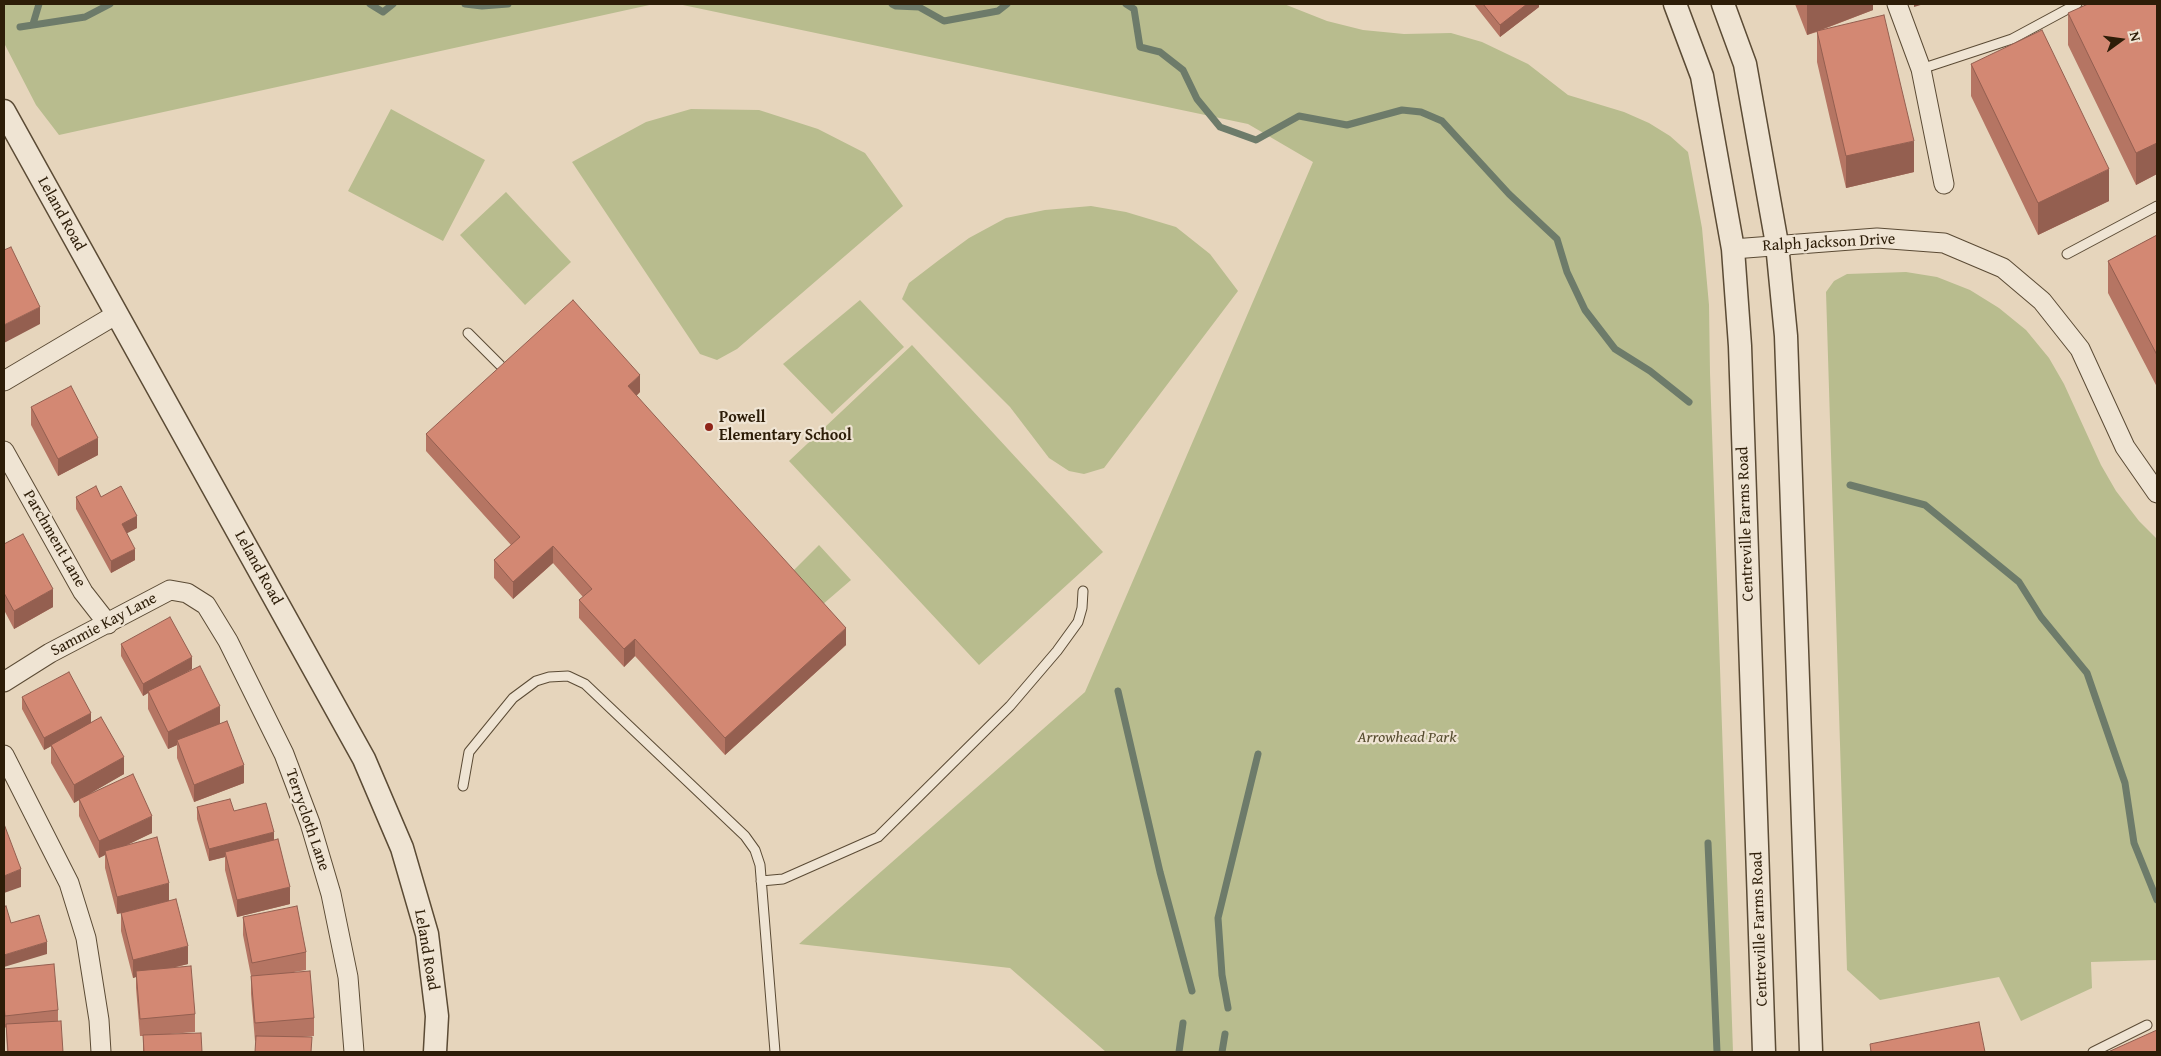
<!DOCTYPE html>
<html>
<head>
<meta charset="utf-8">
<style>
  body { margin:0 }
  #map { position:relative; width:2161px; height:1056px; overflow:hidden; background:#e6d5bc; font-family:"Gentium Book Plus",serif }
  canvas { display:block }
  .frame { position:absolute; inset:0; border:5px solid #2d1d08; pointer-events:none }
  .north { position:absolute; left:2096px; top:15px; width:50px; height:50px; -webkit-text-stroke:4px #efe4d3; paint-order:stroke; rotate:76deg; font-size:14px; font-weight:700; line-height:20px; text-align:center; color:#2d1d08 }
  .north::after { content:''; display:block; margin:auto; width:18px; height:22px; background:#2d1d08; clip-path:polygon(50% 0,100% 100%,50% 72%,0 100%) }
</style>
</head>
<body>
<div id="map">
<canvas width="2161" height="1056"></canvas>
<div class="frame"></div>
<div class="north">N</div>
</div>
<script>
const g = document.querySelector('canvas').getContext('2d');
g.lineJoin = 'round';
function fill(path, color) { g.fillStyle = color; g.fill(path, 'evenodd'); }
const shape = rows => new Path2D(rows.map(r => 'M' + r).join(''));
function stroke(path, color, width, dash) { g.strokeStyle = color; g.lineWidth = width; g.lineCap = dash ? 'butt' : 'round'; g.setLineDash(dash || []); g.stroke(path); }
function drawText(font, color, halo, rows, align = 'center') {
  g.font = font + ' "Gentium Book Plus",serif'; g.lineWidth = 4.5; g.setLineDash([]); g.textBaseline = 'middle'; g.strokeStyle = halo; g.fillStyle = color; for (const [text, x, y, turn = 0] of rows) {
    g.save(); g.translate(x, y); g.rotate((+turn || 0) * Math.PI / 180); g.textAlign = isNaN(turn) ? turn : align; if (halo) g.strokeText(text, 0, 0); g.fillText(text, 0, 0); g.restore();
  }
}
fill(shape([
  [4,4,654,4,59,135,36,105,4,43],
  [678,4,1284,4,1327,21,1363,30,1404,34,1451,33,1482,42,1528,64,1568,95,1624,112,1649,123,1670,136,1688,152,1702,228,1709,305,1710,373,1733,1052,1106,1052,1010,968,799,944,1085,692,1313,162,1248,124],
  [391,109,485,160,443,241,348,191],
  [691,109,759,110,818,129,865,153,903,206,737,349,717,360,700,354,572,162,646,122],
  [506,192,571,262,525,305,460,235],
  [1091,206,1126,212,1176,227,1210,254,1238,291,1104,468,1084,474,1069,471,1049,458,1010,407,902,299,909,283,939,260,969,238,1006,218,1045,210],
  [1906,272,1937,277,1970,290,1999,308,2026,330,2049,358,2064,384,2101,465,2116,491,2139,521,2157,539,2157,960,2091,962,2092,988,2021,1021,1999,977,1880,1000,1847,970,1826,292,1834,281,1847,274],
  [860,300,904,347,832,414,783,364],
  [912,345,1103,552,979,665,789,461],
  [819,545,851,580,822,605,793,571]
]), '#b8bc8e');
stroke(shape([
  [370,4,383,12,393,4],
  [465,4,482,6,508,4],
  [892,4,896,6,919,7,944,21,998,11,1007,4],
  [1126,4,1134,9,1140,47,1160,52,1183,70,1197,99,1220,127,1256,140,1299,116,1347,125,1402,110,1421,112,1442,121,1509,194,1557,239,1567,272,1585,310,1615,349,1650,371,1689,402],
  [33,24,39,4],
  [20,27,85,17,110,4],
  [1850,485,1925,505,2019,582,2041,617,2087,673,2125,783,2134,843,2157,900],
  [1118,691,1160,872,1192,991],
  [1708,843,1717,1052],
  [1228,1008,1222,975,1218,918,1258,754],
  [1179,1052,1183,1023],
  [1222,1052,1225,1034]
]), '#6d7b6a', 7);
const service = shape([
  [1921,69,2012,39,2077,4],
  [2067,254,2157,206],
  [468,333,500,365],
  [463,786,469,752,513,698,536,681,549,677,568,676,585,684,745,836,755,850,760,865,775,1052],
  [761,881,783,879,878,837,1010,706,1057,651,1078,622,1082,608,1083,591],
  [2093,1052,2147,1025]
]);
const minor = shape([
  [1897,4,1921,69,1944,184],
  [1733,249,1877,238,1944,243,2003,268,2042,301,2080,349,2125,447,2157,493],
  [4,381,117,314],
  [4,451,83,592,108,624],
  [4,682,50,653,170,590,187,593,206,605,228,641,284,754,310,823,331,894,348,977,354,1052],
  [4,755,69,883,86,938,99,1020,101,1052]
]);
const tertiary = shape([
  [1675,4,1702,76,1733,249,1740,346,1764,1052],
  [1723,4,1745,64,1777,244,1786,336,1811,1052],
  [4,111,364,759,402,848,427,934,437,1016,435,1052]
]);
stroke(service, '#5b4b35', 11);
stroke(minor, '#5b4b35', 21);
stroke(tertiary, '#5b4b35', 25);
stroke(service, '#efe4d3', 9);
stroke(minor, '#efe4d3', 19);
stroke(tertiary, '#efe4d3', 22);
fill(shape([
  [1474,4,1539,4,1539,7,1500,37],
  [1795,4,1873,4,1873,10,1824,29,1914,172,1846,188,1817,62,1817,32,1807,35],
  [2157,7,2157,174,2136,185,2068,45,2068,13],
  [1971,64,2109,201,2038,235,1971,96],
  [2157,235,2157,387,2108,293,2108,261],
  [640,392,636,396,846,645,725,755,635,656,624,667,579,618,579,600,583,597,553,563,513,599,494,578,494,560,511,545,426,451,426,434],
  [31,407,98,455,58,476,31,425],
  [76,497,101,497,137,528,126,533,135,560,111,573,76,509],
  [4,544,53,607,14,629,4,610],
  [121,644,192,669,184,674,220,724,244,783,194,802,177,758,177,745,168,749,148,709,148,693,143,696,121,656],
  [22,697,91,722,124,774,87,795,152,833,127,845,169,901,137,909,188,964,172,968,195,1014,195,1032,170,1034,202,1052,143,1052,143,1036,140,1036,136,988,136,977,133,978,121,931,121,913,117,914,105,868,105,855,99,858,79,816,79,800,74,803,51,763,51,746,44,750,22,709],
  [197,807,234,811,274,840,290,904,237,917,225,870,225,857,209,861,197,819],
  [243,917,306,952,306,970,294,972,314,1018,314,1036,255,1041,251,994,251,976,243,935],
  [4,969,58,1010,58,1021,63,1052,7,1052,6,1027,5,1028,4,1017]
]), '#b57563');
fill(shape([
  [1527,4,1539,4,1539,7,1500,37,1500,25],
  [1807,4,1873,4,1873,10,1807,35],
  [1914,4,1924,4,1914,7],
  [1914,141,1914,172,1846,188,1846,156],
  [2157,143,2157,174,2136,185,2136,153],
  [2109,169,2109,201,2038,235,2038,203],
  [40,307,40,324,4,343,4,325],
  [640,375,640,392,628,404,628,386],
  [98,438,98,455,58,476,58,459],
  [137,516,137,528,122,536,122,524],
  [553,546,553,563,513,599,513,582],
  [135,549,135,560,111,573,111,561],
  [53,589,53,607,14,629,14,611],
  [846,628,846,645,725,755,725,738],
  [635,639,635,656,624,667,624,649],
  [192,657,192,669,149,693,148,691,148,693,143,696,143,684],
  [220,706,220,724,177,740,177,745,168,749,168,732],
  [91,713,91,725,44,750,44,738],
  [124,757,124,774,74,803,74,785],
  [244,765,244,783,194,802,194,785],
  [152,816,152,833,106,855,105,851,105,855,99,858,99,841],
  [274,832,274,843,225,852,225,857,209,861,209,849],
  [21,869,21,887,4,893,4,876],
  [169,883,169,901,117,914,117,897],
  [290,887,290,904,237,917,237,900],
  [47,942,47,954,4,967,4,955],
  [188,946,188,964,137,976,136,971,136,977,133,978,133,960]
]), '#945f50');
const building = shape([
  [1483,4,1527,4,1500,25,1483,4],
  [2088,4,2156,4,2157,7,2157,143,2136,153,2068,13,2088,4],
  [1884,15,1914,141,1846,156,1817,31,1884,15],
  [2042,30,2109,169,2038,203,1971,64,2042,30],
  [2157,235,2157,355,2108,261,2157,235],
  [11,247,40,307,4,325,4,250,11,247],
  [573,300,640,375,628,386,846,628,725,738,635,639,624,649,579,600,592,589,553,546,513,582,494,560,520,537,426,434,573,300],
  [71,386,98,438,58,459,31,407,71,386],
  [96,486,101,497,121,486,137,516,122,524,135,549,111,561,76,497,96,486],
  [23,534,53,589,14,611,4,593,4,544,23,534],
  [170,617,192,657,143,684,121,644,170,617],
  [200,666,220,706,168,732,148,691,200,666],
  [69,672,91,713,44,738,22,697,69,672],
  [101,717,124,757,74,785,51,745,101,717],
  [227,721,244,765,194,785,177,740,227,721],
  [133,774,152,816,99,841,79,799,133,774],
  [230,799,234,811,266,803,274,832,209,849,197,807,230,799],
  [4,824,21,869,4,876,4,824],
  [157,837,169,883,117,897,105,851,157,837],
  [278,839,290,887,237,900,225,852,278,839],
  [176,899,188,946,133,960,121,913,176,899],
  [6,906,11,923,39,915,47,942,4,955,4,907,6,906],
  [297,906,306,952,252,963,243,917,297,906],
  [54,964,58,1010,5,1016,4,1005,4,969,54,964],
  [191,966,195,1014,140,1019,136,971,191,966],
  [310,971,314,1018,255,1023,251,976,310,971],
  [61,1021,63,1052,8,1052,6,1024,61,1021],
  [1979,1022,1985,1052,1871,1052,1870,1044,1979,1022],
  [2157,1030,2157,1052,2108,1052,2157,1030],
  [201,1033,202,1052,144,1052,143,1035,201,1033],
  [256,1036,312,1037,311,1052,255,1052,256,1036]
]);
fill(building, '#d38873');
stroke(building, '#945f50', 1);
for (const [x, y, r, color] of [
  [709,427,5,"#8f2418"]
]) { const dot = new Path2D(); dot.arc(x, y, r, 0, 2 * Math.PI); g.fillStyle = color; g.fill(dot); stroke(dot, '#efe4d3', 2); }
drawText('16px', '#2d1d08', '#efe4d3', [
  ["Leland Road",61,214,61],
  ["Ralph Jackson Drive",1829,243,-3],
  ["Centreville Farms Road",1746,524,-92],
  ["Parchment Lane",54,539,60],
  ["Leland Road",258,568,61],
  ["Sammie Kay Lane",104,625,-28],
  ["Terrycloth Lane",307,820,71],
  ["Centreville Farms Road",1760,929,-92],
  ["Leland Road",426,950,80]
]);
drawText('bold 16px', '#2d1d08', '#efe4d3', [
  ["Powell",719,418],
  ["Elementary School",719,436]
], 'left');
drawText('italic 16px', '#574d30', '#efe4d3', [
  ["Arrowhead Park",1407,738]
]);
</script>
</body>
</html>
